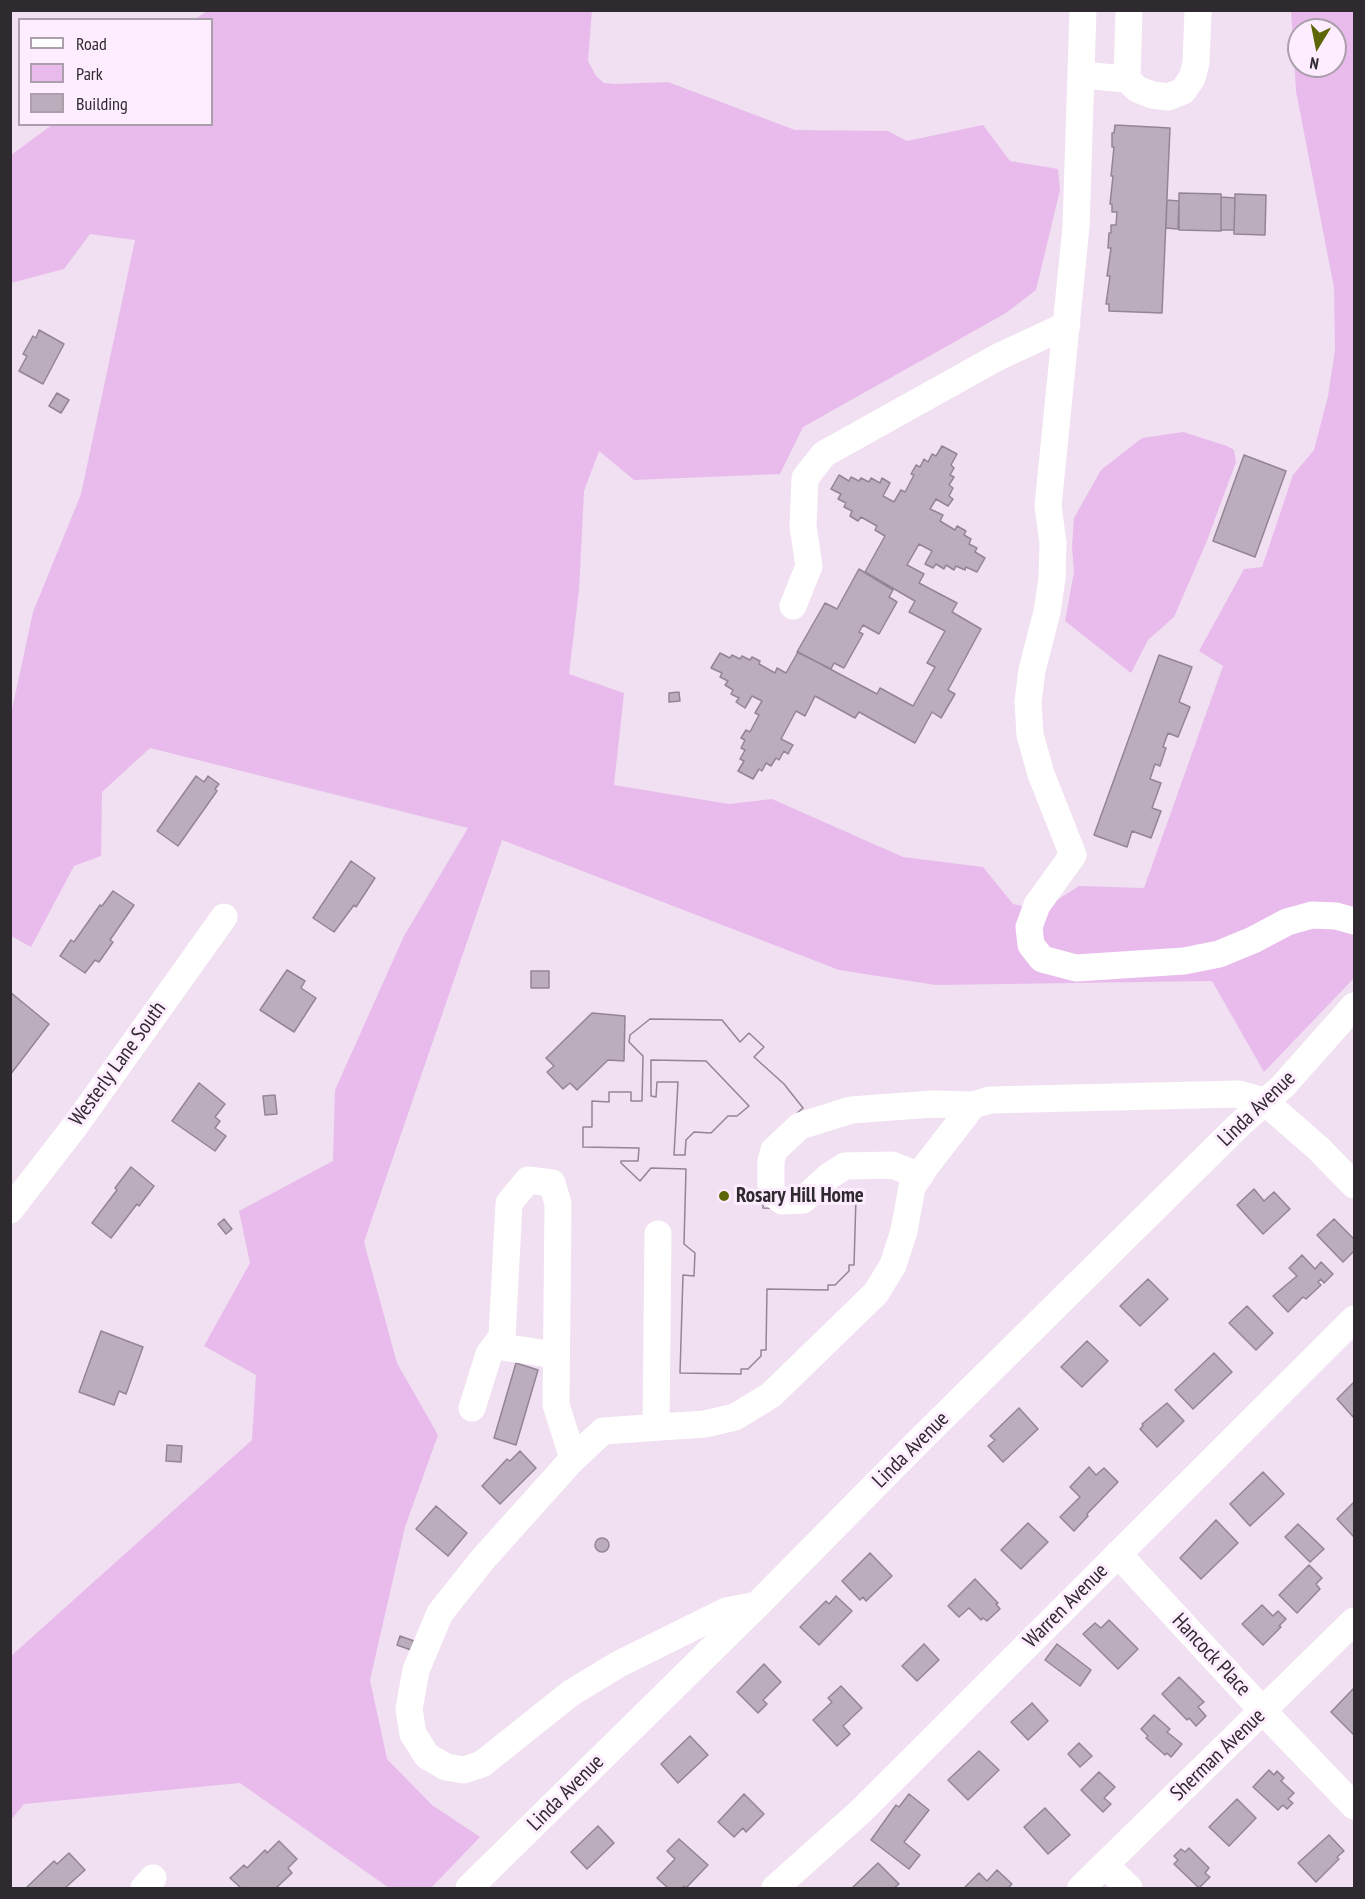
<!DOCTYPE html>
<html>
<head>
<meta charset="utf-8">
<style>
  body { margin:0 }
  #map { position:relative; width:1365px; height:1899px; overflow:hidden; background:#f0e0f1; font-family:"PT Sans Narrow",sans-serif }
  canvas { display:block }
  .frame { position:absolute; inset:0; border:12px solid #2f2a30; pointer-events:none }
  .legend { position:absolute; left:18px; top:18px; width:195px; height:108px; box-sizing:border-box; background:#fdedfe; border:2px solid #ab9fac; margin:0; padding:8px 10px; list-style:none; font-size:18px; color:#2f2a30 }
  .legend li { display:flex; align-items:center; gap:12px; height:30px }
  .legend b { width:30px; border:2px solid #ab9fac }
  .north { position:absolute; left:1287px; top:18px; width:60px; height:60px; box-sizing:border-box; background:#fdedfe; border:2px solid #ab9fac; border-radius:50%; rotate:190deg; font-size:16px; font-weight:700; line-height:24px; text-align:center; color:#2f2a30 }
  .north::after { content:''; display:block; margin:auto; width:21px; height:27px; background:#5d6607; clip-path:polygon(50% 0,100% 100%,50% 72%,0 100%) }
</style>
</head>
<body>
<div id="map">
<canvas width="1365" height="1899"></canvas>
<div class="frame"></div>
<ul class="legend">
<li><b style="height:8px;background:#fff"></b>Road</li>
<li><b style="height:16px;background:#e8bbec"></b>Park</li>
<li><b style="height:16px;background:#bcadbd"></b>Building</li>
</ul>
<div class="north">N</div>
</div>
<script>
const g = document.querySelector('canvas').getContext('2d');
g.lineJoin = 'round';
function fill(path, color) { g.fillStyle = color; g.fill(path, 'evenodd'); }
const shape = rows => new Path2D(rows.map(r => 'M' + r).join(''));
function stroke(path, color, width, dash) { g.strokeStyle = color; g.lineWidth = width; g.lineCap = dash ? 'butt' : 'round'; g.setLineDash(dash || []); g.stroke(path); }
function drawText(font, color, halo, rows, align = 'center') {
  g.font = font + ' "PT Sans Narrow",sans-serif'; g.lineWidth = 6; g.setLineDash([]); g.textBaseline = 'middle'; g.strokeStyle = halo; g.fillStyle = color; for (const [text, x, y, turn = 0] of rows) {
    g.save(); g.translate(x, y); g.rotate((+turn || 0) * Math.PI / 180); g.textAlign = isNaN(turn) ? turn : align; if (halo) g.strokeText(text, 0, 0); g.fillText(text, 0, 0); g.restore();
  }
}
fill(shape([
  [592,10,588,61,596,76,604,83,616,84,668,82,795,130,888,131,907,141,983,125,1010,161,1058,169,1060,190,1036,290,1006,313,803,427,780,474,634,480,599,451,584,491,579,590,569,674,624,693,614,785,729,804,772,799,903,857,983,867,1013,904,1042,910,1079,886,1144,888,1223,666,1199,651,1244,569,1262,567,1293,475,1314,450,1328,396,1335,350,1334,288,1296,91,1291,11,1354,11,1354,978,1264,1072,1212,981,936,985,839,970,502,840,364,1242,397,1363,438,1435,405,1527,370,1680,387,1759,432,1805,480,1837,431,1888,389,1888,240,1783,24,1804,11,1820,11,1656,252,1440,256,1375,204,1346,250,1263,239,1211,333,1161,335,1090,404,936,468,828,150,748,102,792,101,856,74,866,31,947,11,936,11,714,33,612,81,494,135,240,90,234,64,269,11,283,11,155,52,125,212,124,212,20,195,19,207,11],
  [1299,30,1335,30,1335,66,1299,66],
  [1183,432,1227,446,1234,450,1236,462,1206,543,1174,617,1148,640,1131,673,1065,621,1074,572,1072,547,1074,518,1101,470,1142,438]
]), '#e8bbec');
const building = shape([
  [1115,125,1170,128,1162,313,1109,311,1109,304,1106,304,1110,276,1107,276,1111,248,1108,248,1109,233,1111,233,1111,225,1116,225,1117,212,1112,212,1112,204,1110,204,1113,176,1111,176,1114,147,1112,147,1112,133,1114,133,1115,125],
  [1179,193,1221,194,1221,231,1179,230,1179,193],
  [1235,194,1266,195,1265,235,1234,234,1235,194],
  [1221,197,1235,198,1234,230,1221,230,1221,197],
  [1167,200,1179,201,1178,229,1166,228,1167,200],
  [39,330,64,344,43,384,19,371,27,356,23,354,33,336,36,338,39,330],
  [57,393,69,400,61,413,49,406,57,393],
  [942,446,957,454,951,465,954,468,950,475,954,477,949,485,953,488,949,496,953,499,948,506,936,499,930,509,943,515,940,521,955,530,957,526,966,531,964,535,971,539,969,544,977,548,975,552,985,558,977,572,966,567,965,570,956,566,954,570,946,565,944,569,936,564,933,568,925,564,932,551,919,544,907,565,924,574,919,583,957,603,952,612,981,629,948,690,955,694,941,718,932,712,915,743,859,712,855,718,815,696,805,716,796,711,781,739,793,745,788,754,784,751,779,760,776,758,771,766,766,763,762,771,759,769,753,779,738,771,744,761,740,759,745,750,741,748,745,740,741,738,746,730,750,732,759,715,755,713,762,701,752,696,745,708,736,702,739,698,731,694,733,690,725,685,728,681,720,677,722,673,711,668,720,653,730,658,732,655,740,659,742,656,750,660,752,657,760,661,759,664,775,673,777,668,786,673,798,652,877,694,880,688,913,706,935,667,927,663,945,631,909,612,915,601,865,572,885,536,875,530,877,526,861,517,858,521,850,516,852,511,844,507,846,503,838,499,841,494,831,489,839,475,849,481,851,477,859,481,861,478,869,482,871,478,880,483,882,478,890,483,883,496,894,502,901,490,905,492,914,475,911,474,916,465,920,467,924,459,928,462,932,454,936,456,942,446],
  [1244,455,1286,471,1255,557,1213,541,1244,455],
  [859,569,893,590,889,597,897,602,879,634,863,625,859,632,863,634,844,668,834,663,831,669,797,652,825,603,837,609,859,569],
  [1159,655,1192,667,1179,702,1190,707,1178,737,1168,733,1163,747,1166,748,1160,766,1155,764,1150,779,1161,783,1152,808,1161,811,1151,838,1132,831,1127,847,1094,835,1159,655],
  [679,692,680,701,669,702,669,693,679,692],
  [196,776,204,782,208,776,219,784,215,789,217,791,178,846,157,831,196,776],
  [351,861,375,878,356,907,354,905,334,932,313,918,351,861],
  [113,891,134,905,110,940,113,942,99,962,95,960,85,973,60,956,71,940,74,942,100,905,102,906,113,891],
  [287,970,305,981,301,988,316,998,294,1032,260,1010,287,970],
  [531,971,549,971,549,988,531,988,531,971],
  [10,992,49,1024,10,1075,10,992],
  [592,1013,625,1016,624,1061,608,1060,577,1090,570,1083,563,1089,547,1072,554,1066,546,1058,592,1013],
  [650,1019,722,1020,740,1042,749,1033,764,1047,754,1057,784,1084,803,1108,765,1141,763,1208,812,1209,813,1203,821,1203,821,1195,856,1197,854,1265,849,1265,849,1271,835,1285,828,1285,828,1290,767,1289,766,1350,761,1350,761,1356,748,1369,741,1369,741,1374,680,1373,683,1275,694,1276,695,1253,684,1244,686,1169,651,1168,640,1181,621,1163,621,1161,638,1161,639,1148,583,1147,583,1127,592,1127,592,1101,609,1102,609,1092,631,1092,631,1101,642,1101,643,1056,629,1042,630,1035,650,1019],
  [651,1060,706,1061,749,1106,737,1116,728,1116,711,1133,694,1132,686,1140,685,1155,674,1155,678,1082,657,1082,656,1097,651,1096,651,1060],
  [650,1019,722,1020,740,1042,749,1033,764,1047,754,1057,784,1084,803,1108,765,1141,763,1208,812,1209,813,1203,821,1203,821,1195,856,1197,854,1265,849,1265,849,1271,835,1285,828,1285,828,1290,767,1289,766,1350,761,1350,761,1356,748,1369,741,1369,741,1374,680,1373,683,1275,694,1276,695,1253,684,1244,686,1169,651,1168,640,1181,621,1163,621,1161,638,1161,639,1148,583,1147,583,1127,592,1127,592,1101,609,1102,609,1092,631,1092,631,1101,642,1101,643,1056,629,1042,630,1035,650,1019],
  [651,1060,706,1061,749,1106,737,1116,728,1116,711,1133,694,1132,686,1140,685,1155,674,1155,678,1082,657,1082,656,1097,651,1096,651,1060],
  [199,1083,225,1104,215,1117,220,1121,215,1128,226,1136,215,1151,172,1121,199,1083],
  [275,1095,277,1114,265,1115,263,1096,275,1095],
  [131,1167,154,1186,139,1206,137,1204,111,1238,92,1223,117,1190,115,1188,131,1167],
  [1254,1189,1264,1201,1274,1192,1290,1209,1263,1234,1237,1205,1254,1189],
  [224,1219,232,1229,226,1234,218,1224,224,1219],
  [1334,1219,1354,1239,1354,1251,1343,1262,1317,1235,1334,1219],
  [1302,1255,1315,1269,1321,1262,1333,1274,1324,1283,1321,1279,1318,1282,1321,1285,1306,1299,1303,1297,1288,1312,1273,1296,1297,1276,1289,1268,1302,1255],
  [1148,1279,1168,1299,1140,1326,1120,1306,1148,1279],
  [1247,1306,1273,1333,1256,1350,1229,1323,1247,1306],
  [101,1331,143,1347,126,1394,119,1391,114,1405,79,1392,101,1331],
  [1087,1341,1108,1361,1082,1387,1061,1367,1087,1341],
  [1214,1353,1232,1372,1193,1409,1175,1390,1214,1353],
  [516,1363,538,1370,516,1445,494,1438,516,1363],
  [1354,1382,1354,1418,1337,1399,1354,1382],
  [1167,1403,1184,1421,1157,1447,1140,1429,1143,1426,1142,1424,1167,1403],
  [1019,1408,1038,1429,1003,1462,988,1446,995,1440,990,1436,1019,1408],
  [167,1445,182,1446,181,1462,166,1461,167,1445],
  [520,1451,536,1468,500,1504,482,1486,507,1459,510,1461,520,1451],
  [1089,1467,1096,1475,1104,1468,1118,1482,1087,1514,1088,1516,1074,1531,1060,1517,1080,1497,1070,1487,1089,1467],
  [1263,1472,1284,1494,1250,1526,1230,1504,1263,1472],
  [1354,1502,1354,1537,1337,1519,1354,1502],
  [436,1506,467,1533,448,1556,416,1529,436,1506],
  [1216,1520,1238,1543,1201,1579,1180,1558,1216,1520],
  [1028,1523,1048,1542,1021,1569,1001,1550,1028,1523],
  [1298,1524,1324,1549,1310,1562,1285,1537,1298,1524],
  '595 1545a7 7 0 1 1 14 0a7 7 0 1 1-14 0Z',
  [870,1553,892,1576,866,1601,863,1597,860,1600,842,1581,870,1553],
  [1309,1565,1322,1578,1316,1584,1320,1589,1297,1613,1279,1595,1309,1565],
  [975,1579,998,1603,996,1604,1000,1609,987,1621,983,1618,981,1620,969,1608,959,1617,948,1606,975,1579],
  [836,1596,852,1611,819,1645,800,1627,826,1601,829,1604,836,1596],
  [1262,1605,1273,1616,1278,1611,1286,1619,1279,1626,1281,1627,1263,1645,1242,1624,1262,1605],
  [1109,1620,1138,1649,1118,1669,1083,1634,1095,1623,1101,1628,1109,1620],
  [400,1636,414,1641,411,1650,397,1645,400,1636],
  [924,1644,939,1660,917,1681,902,1666,924,1644],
  [1057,1644,1091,1670,1080,1686,1045,1660,1057,1644],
  [764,1664,781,1682,763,1700,767,1704,758,1713,737,1692,764,1664],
  [1179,1677,1204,1702,1198,1707,1206,1716,1196,1726,1189,1718,1187,1720,1162,1694,1179,1677],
  [841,1686,862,1708,843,1726,850,1734,837,1746,813,1720,832,1702,828,1698,841,1686],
  [1354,1688,1354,1732,1353,1734,1331,1712,1354,1688],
  [1032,1703,1048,1721,1028,1740,1011,1722,1032,1703],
  [1154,1715,1170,1729,1167,1732,1182,1744,1171,1757,1167,1753,1165,1755,1146,1738,1148,1736,1141,1729,1154,1715],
  [690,1736,708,1755,678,1783,661,1764,690,1736],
  [1079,1743,1092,1756,1080,1767,1068,1754,1079,1743],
  [979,1751,999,1770,968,1800,948,1780,979,1751],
  [1269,1770,1274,1775,1277,1771,1284,1778,1281,1781,1294,1793,1288,1799,1293,1803,1287,1809,1283,1805,1278,1810,1253,1787,1269,1770],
  [1099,1772,1115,1787,1104,1798,1111,1804,1103,1812,1081,1790,1099,1772],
  [744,1794,764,1814,746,1832,743,1828,734,1837,718,1822,744,1794],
  [909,1794,929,1810,904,1842,920,1855,909,1869,871,1840,896,1805,899,1807,909,1794],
  [1237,1799,1256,1818,1229,1846,1209,1827,1237,1799],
  [1045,1808,1070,1835,1048,1854,1024,1827,1045,1808],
  [598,1826,614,1843,587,1869,571,1852,598,1826],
  [1329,1835,1344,1851,1337,1857,1339,1859,1316,1882,1298,1863,1329,1835],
  [679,1839,708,1865,686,1888,684,1886,682,1888,668,1888,657,1878,675,1859,667,1851,679,1839],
  [279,1841,297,1859,288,1868,292,1873,276,1888,241,1888,230,1878,244,1865,247,1868,265,1850,267,1853,279,1841],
  [1189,1848,1209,1868,1205,1873,1210,1877,1199,1888,1174,1864,1178,1860,1174,1856,1181,1849,1185,1852,1189,1848],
  [69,1853,85,1870,65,1888,26,1888,54,1861,57,1864,69,1853],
  [878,1863,899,1884,894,1888,852,1888,878,1863],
  [997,1870,1012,1884,1008,1888,964,1888,979,1873,987,1881,997,1870]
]);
fill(building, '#bcadbd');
stroke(building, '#938594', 1.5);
stroke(shape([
  [1083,10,1076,227,1048,506,1053,543,1052,578,1047,612,1032,670,1028,702,1030,735,1041,774,1073,855,1037,905,1029,927,1031,945,1042,959,1076,968,1184,961,1219,954,1253,940,1287,922,1312,915,1336,916,1354,921],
  [1081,75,1127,79,1137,89,1152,95,1168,97,1183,91,1192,78,1196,63,1198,10],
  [1127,79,1129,10],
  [793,606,809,566,803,526,805,478,824,454,998,357,1067,325],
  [920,1176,892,1165,845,1166,829,1176,803,1200,782,1201,771,1192,771,1161,774,1150,800,1126,851,1110,933,1104,973,1105],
  [10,1210,75,1126,224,917],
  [495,1346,556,1355],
  [472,1408,489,1354,502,1337,509,1203,528,1180,552,1183,558,1204,556,1405,573,1458],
  [656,1427,658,1234],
  [1118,1554,1263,1711,1354,1806],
  [757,1605,726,1611,619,1664,571,1693,482,1764,464,1770,446,1767,427,1756,413,1734,409,1709,416,1670,440,1613,483,1559,570,1462,603,1431,705,1424,735,1417,771,1395,876,1293,893,1265,904,1231,912,1187,926,1166,973,1105,990,1100,1239,1094,1264,1101,1319,1149,1354,1185],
  [1105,1865,1129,1888],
  [144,1888,153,1878],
  [469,1888,757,1605,916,1444,1240,1124,1283,1086,1354,1006],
  [775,1888,860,1812,1354,1319],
  [1081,1888,1354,1621]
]), '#fff', 27);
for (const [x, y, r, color] of [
  [724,1196,6,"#5d6607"]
]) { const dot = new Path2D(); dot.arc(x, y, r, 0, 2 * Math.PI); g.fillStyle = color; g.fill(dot); stroke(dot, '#fdedfe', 2); }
drawText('21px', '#2f2a30', '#fdedfe', [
  ["Westerly Lane South",118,1064,-54],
  ["Linda Avenue",1257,1109,-44],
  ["Linda Avenue",911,1450,-45],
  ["Warren Avenue",1066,1606,-45],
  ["Hancock Place",1211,1655,47],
  ["Sherman Avenue",1218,1755,-44],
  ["Linda Avenue",566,1793,-45]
]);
drawText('bold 21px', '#2f2a30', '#fdedfe', [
  ["Rosary Hill Home",736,1196]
], 'left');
</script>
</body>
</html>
